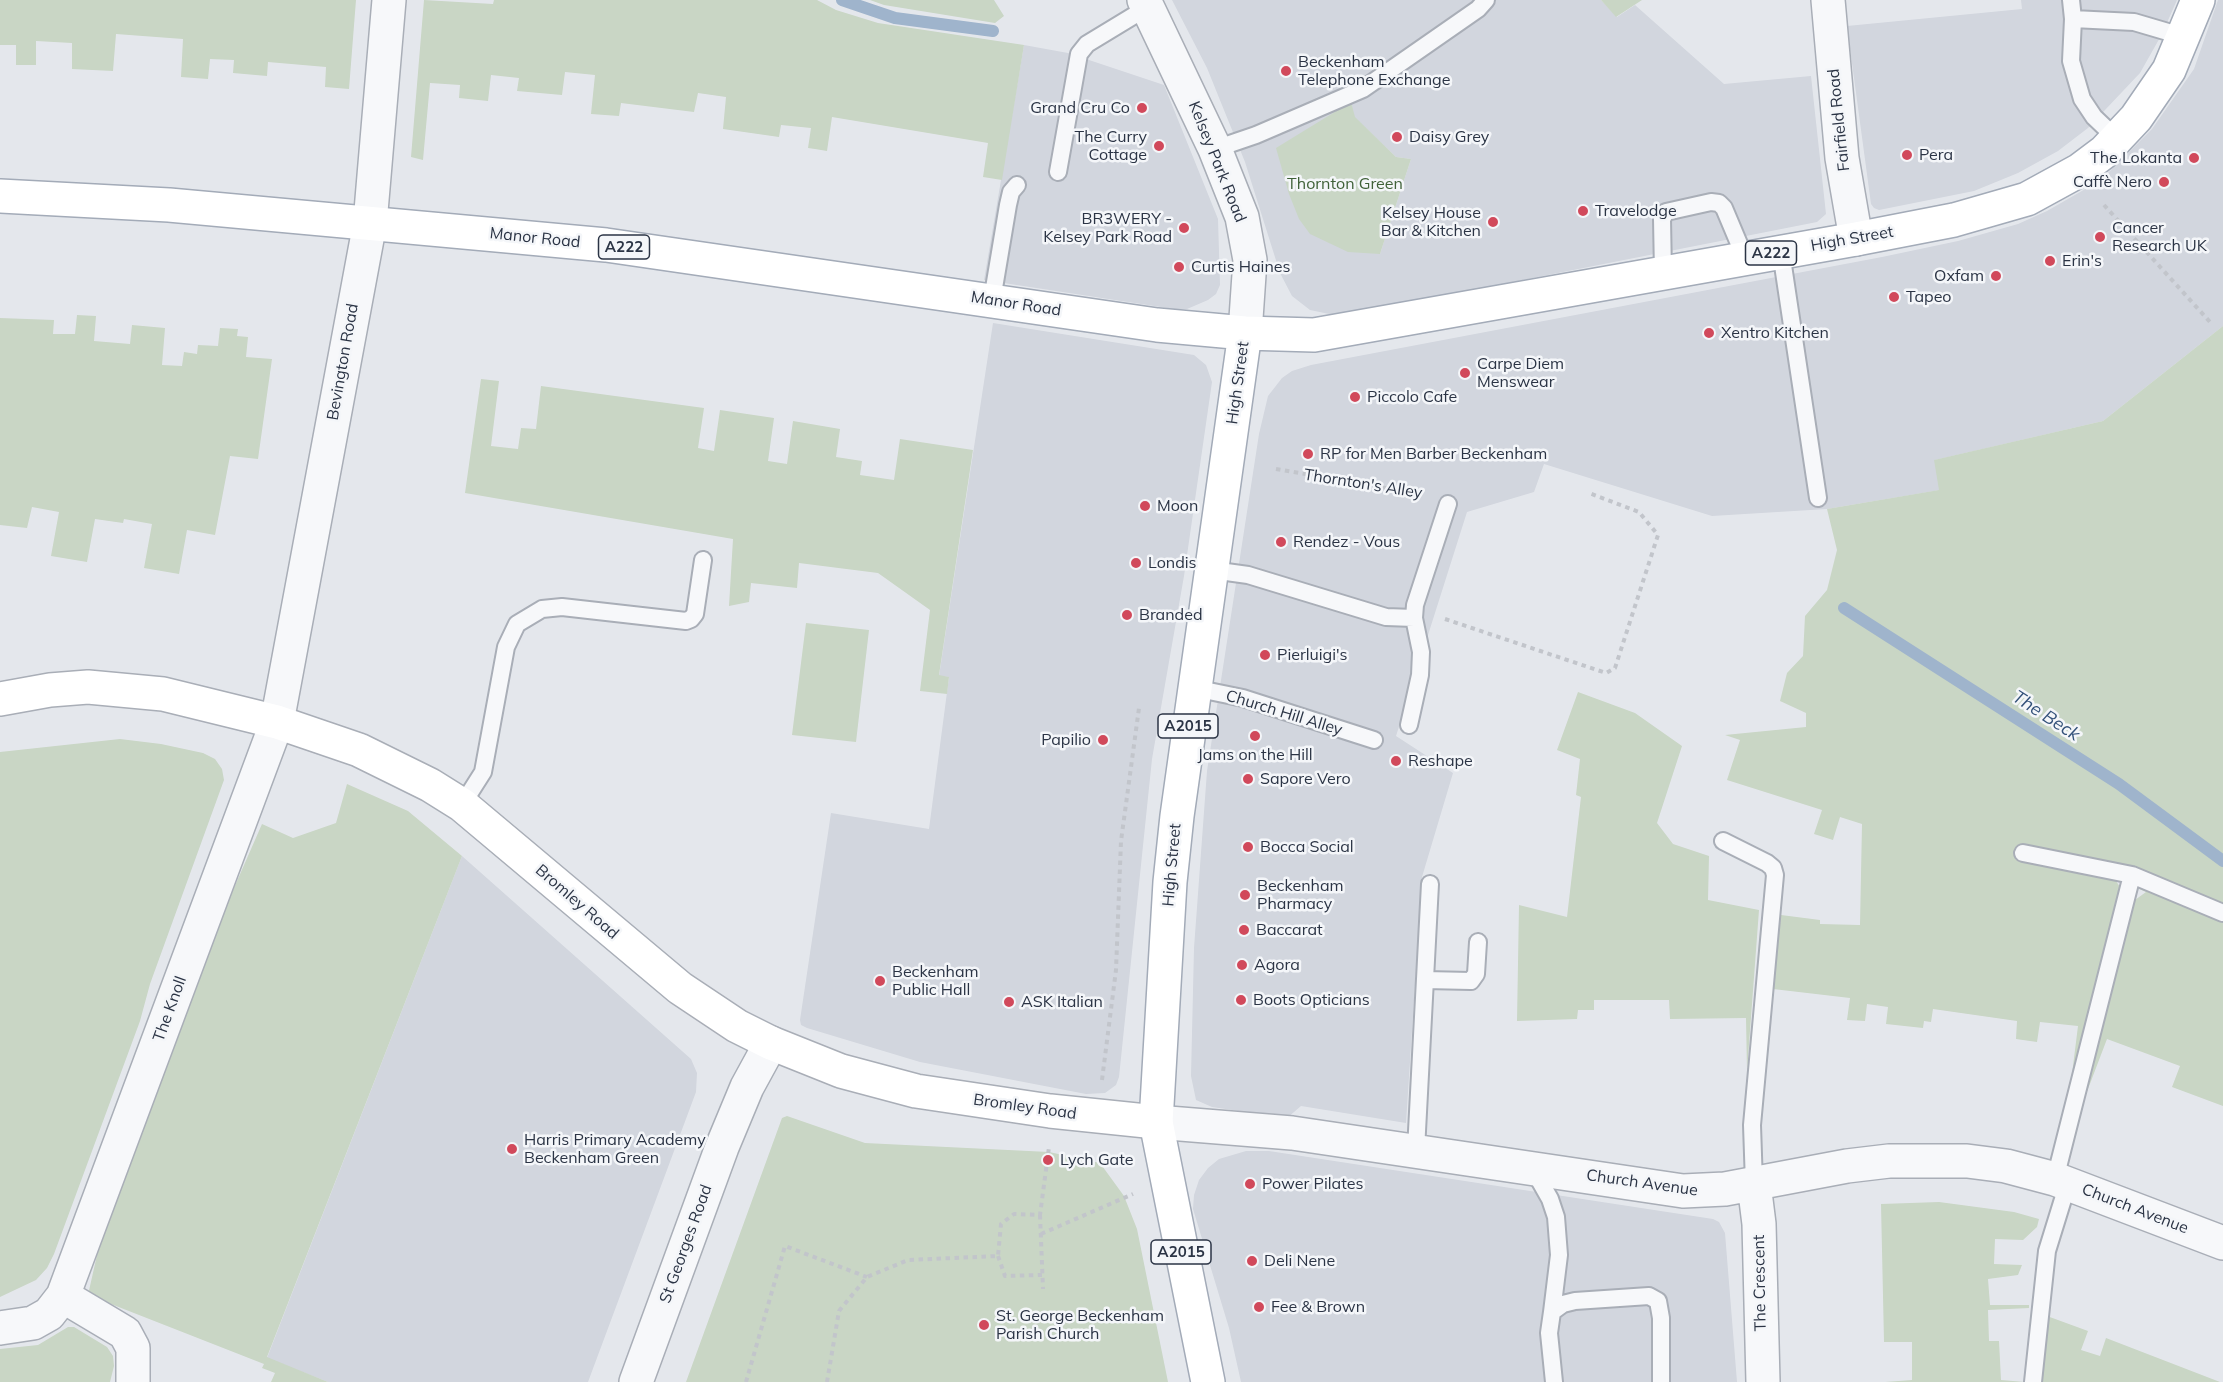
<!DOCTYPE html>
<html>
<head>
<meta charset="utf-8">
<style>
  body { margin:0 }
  canvas { display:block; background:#e4e7ec }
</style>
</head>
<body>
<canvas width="2223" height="1382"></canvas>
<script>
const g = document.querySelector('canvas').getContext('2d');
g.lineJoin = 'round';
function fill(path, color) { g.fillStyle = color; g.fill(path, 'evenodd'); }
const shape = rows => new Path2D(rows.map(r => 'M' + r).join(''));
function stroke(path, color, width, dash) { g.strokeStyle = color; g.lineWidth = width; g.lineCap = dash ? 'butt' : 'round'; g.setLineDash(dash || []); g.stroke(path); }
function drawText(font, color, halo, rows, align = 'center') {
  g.font = font + ' Mulish,sans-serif'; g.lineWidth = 5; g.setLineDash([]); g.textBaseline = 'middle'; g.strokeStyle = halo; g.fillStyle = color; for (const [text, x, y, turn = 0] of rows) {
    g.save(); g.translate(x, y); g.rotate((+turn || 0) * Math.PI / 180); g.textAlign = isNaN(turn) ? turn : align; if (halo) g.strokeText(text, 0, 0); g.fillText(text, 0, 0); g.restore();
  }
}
fill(shape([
  [1172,0,1601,0,1617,17,1635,5,1724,84,1811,76,1826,214,1817,222,1370,310,1334,315,1310,310,1292,296,1280,273,1245,162,1207,68],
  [1351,103,1354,117,1396,157,1411,159,1380,254],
  [2021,0,2177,0,2162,34,2140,73,2088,128,2058,151,2018,173,1974,191,1879,210,1874,208,1871,204,1847,26,2022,9],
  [2218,0,2223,0,2223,326,2103,421,1935,460,1940,490,1827,509,1712,516,1544,464,1534,492,1467,512,1396,736,1453,773,1422,877,1406,1123,1301,1106,1287,1118,1212,1107,1196,1100,1191,1076,1194,948,1207,771,1259,434,1268,396,1282,378,1292,371,1311,365,1882,257,1958,241,2018,224,2047,211,2101,180,2152,129,2194,69],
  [1024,45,1068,53,1164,85,1218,219,1220,285,1216,294,1208,300,1187,309,1174,309,984,280],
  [993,323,1194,355,1206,365,1212,382,1184,576,1152,759,1119,1077,1116,1085,1105,1093,1086,1094,920,1062,807,1028,801,1025,800,1020,831,813,929,829,949,677,939,676],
  [462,856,691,1059,697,1073,696,1092,588,1382,328,1382,267,1358],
  [1246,1151,1269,1151,1713,1219,1719,1222,1725,1233,1737,1382,1241,1382,1229,1328,1193,1209,1194,1195,1199,1180,1208,1168,1219,1159]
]), '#d2d6de');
fill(shape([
  [0,0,356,0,349,89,325,87,326,67,268,62,267,76,233,73,234,60,210,59,208,79,181,77,183,39,116,34,113,71,72,69,72,43,36,41,36,65,16,65,16,45,0,45],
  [424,0,493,4,494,0,817,0,836,10,878,23,1024,45,1002,180,983,177,988,143,832,117,827,151,815,149,808,148,811,128,781,125,779,137,723,129,726,97,698,93,694,112,621,103,619,116,591,114,595,75,565,72,562,95,517,91,519,78,491,75,488,101,459,98,460,85,430,83,423,160,411,157],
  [870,0,994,0,1004,16,995,23,884,5],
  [1601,0,1642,0,1616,17],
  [1351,102,1355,117,1396,157,1411,159,1380,254,1348,252,1310,234,1299,219,1289,194,1276,148],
  [77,315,96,316,94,341,130,344,132,325,165,328,162,365,182,366,184,352,197,354,198,345,218,346,220,328,238,329,237,336,248,337,246,357,272,359,258,459,230,456,215,535,187,530,179,574,144,568,152,524,124,519,123,523,95,519,87,562,51,556,59,512,32,507,27,528,0,525,0,318,54,320,53,334,75,334],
  [2223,326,2223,1106,2172,1087,2180,1066,2107,1039,2080,1110,2135,900,2146,892,2114,878,2120,887,2069,1098,2078,1026,2040,1022,2037,1042,2016,1039,2017,1021,1933,1009,1931,1022,1924,1021,1923,1028,1886,1024,1888,1007,1867,1004,1865,1021,1847,1020,1850,998,1773,989,1781,915,1820,920,1820,924,1860,925,1862,824,1840,817,1833,840,1814,834,1822,810,1727,780,1740,740,1725,735,1806,727,1806,713,1780,701,1787,673,1803,656,1805,616,1827,590,1837,550,1827,509,1939,490,1934,460,2103,421],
  [481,379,499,381,491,446,518,449,521,428,536,429,541,386,704,408,698,448,714,451,720,410,774,418,768,461,787,464,793,421,840,429,836,457,862,461,860,475,894,480,900,439,973,450,939,675,949,677,947,694,920,691,930,610,878,573,799,563,797,588,751,583,749,602,729,606,733,539,465,493],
  [806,623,869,630,856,742,792,735],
  [1578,692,1635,713,1682,746,1657,823,1673,844,1709,856,1708,900,1759,910,1747,1071,1746,1018,1670,1019,1669,1000,1594,1000,1594,1010,1578,1010,1577,1019,1517,1021,1519,905,1567,917,1581,797,1576,795,1580,759,1557,750],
  [120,739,161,744,203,753,215,759,222,769,224,780,150,984,140,1021,54,1254,47,1268,36,1280,0,1297,0,752],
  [347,784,408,811,462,856,267,1357,328,1382,271,1382,275,1373,262,1368,264,1364,88,1295,97,1255,216,929,262,824,293,838,336,823],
  [787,1116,865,1143,1049,1152,1100,1163,1124,1196,1137,1229,1168,1382,686,1382,782,1118],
  [1939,1202,2014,1212,2039,1219,2037,1227,2023,1240,1995,1239,1994,1264,2022,1265,2018,1275,1988,1279,1990,1305,2029,1305,2029,1308,1988,1310,1989,1341,1999,1341,2001,1380,2025,1382,1885,1382,1912,1380,1912,1342,1884,1342,1881,1204],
  [2047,1316,2088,1331,2081,1350,2100,1356,2106,1338,2220,1382,2041,1382],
  [68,1327,74,1327,107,1347,113,1356,114,1366,110,1382,0,1382,0,1349,38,1345]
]), '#c9d6c5');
stroke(shape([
  [842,0,895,18,993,31],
  [1844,608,2119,784,2223,861]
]), '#9fb4cc', 12);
const lane = shape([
  [2071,0,2073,19],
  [2117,139,2094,117,2082,99,2071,61,2073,19,2134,22,2185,37],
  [1215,149,1256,135,1363,89,1478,9,1486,0],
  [1058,172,1079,54,1087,44,1148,7],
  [1781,252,1818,498],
  [1663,273,1662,219,1666,212,1711,202,1719,203,1724,208,1745,258],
  [992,300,1008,205,1011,192,1017,185],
  [1212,570,1248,575,1386,617,1414,618],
  [1194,688,1243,698,1374,740],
  [1409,725,1420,675,1421,652,1414,618,1415,605,1448,504],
  [462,805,483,772,506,647,517,624,542,609,562,607,686,621,691,619,695,614,703,560],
  [1723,841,1767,863,1773,868,1775,875,1752,1125,1754,1184],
  [2023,853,2132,875,2223,913],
  [1425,980,1471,981,1476,974,1478,942],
  [1416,1150,1430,884],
  [1533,1169,1550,1199,1556,1217,1559,1255,1552,1312],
  [2055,1179,2132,875],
  [1554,1382,1549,1333,1552,1312,1563,1304,1575,1301,1649,1296,1658,1301,1661,1318,1661,1382],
  [2033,1382,2047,1251,2068,1183]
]);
const street = shape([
  [1144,0,1215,149,1242,217,1250,260,1245,333],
  [1828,0,1842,158,1856,239],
  [1156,1122,1292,1133,1683,1191,1725,1189,1847,1166,1889,1161,1967,1161,2006,1166,2055,1179,2223,1243],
  [1754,1184,1759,1224,1763,1382],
  [63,1296,125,1333,133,1348,133,1382],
  [0,1328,33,1323,49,1314,63,1296,277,722,370,223,389,0],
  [636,1382,722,1147,747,1087,771,1043]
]);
const secondary = shape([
  [0,699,50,690,88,687,163,694,277,722,359,750,430,785,462,805,680,988,737,1026,771,1043,841,1071,916,1091,1050,1111,1156,1122]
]);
const primary = shape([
  [0,196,169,205,606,245,1157,325,1245,333,1314,335,1856,239,1954,220,2027,199,2080,170,2104,152,2136,118,2169,70,2198,0],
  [1208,1382,1156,1122,1170,882,1177,816,1245,333]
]);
stroke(lane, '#a9aeb7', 20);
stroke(street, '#a9aeb7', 36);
stroke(secondary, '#a9aeb7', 36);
stroke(primary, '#a3abb8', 36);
stroke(shape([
  [2104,205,2210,322],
  [1276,469,1421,494],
  [1445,619,1606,673,1615,668,1658,535,1639,512,1589,493],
  [1102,1080,1116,970,1121,841,1139,708],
  [1040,1215,1043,1289],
  [1041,1234,1133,1194],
  [998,1256,1005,1276,1042,1275],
  [746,1382,785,1246,867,1277],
  [827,1382,839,1311,867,1277,908,1260,998,1256,1001,1224,1014,1214,1040,1215,1049,1147]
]), '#c2c5cb', 4, [4.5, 4.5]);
stroke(lane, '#f7f8fa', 16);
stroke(street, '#f7f8fa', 33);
stroke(secondary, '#fff', 33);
stroke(primary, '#fff', 33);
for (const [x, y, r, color] of [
  [1286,71,6,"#d1495b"],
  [1142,108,6,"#d1495b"],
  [1397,137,6,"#d1495b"],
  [1159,146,6,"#d1495b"],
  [1907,155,6,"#d1495b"],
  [2194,158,6,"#d1495b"],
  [2164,182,6,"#d1495b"],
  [1583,211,6,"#d1495b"],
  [1493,222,6,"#d1495b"],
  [1184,228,6,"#d1495b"],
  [2100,237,6,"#d1495b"],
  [2050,261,6,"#d1495b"],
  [1179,267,6,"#d1495b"],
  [1996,276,6,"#d1495b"],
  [1894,297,6,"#d1495b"],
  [1709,333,6,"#d1495b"],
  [1465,373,6,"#d1495b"],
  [1355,397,6,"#d1495b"],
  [1308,454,6,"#d1495b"],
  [1145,506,6,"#d1495b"],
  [1281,542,6,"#d1495b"],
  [1136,563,6,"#d1495b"],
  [1127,615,6,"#d1495b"],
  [1265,655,6,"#d1495b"],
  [1255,736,6,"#d1495b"],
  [1103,740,6,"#d1495b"],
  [1396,761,6,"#d1495b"],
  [1248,779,6,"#d1495b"],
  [1248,847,6,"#d1495b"],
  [1245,895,6,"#d1495b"],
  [1244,930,6,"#d1495b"],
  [1242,965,6,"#d1495b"],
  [880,981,6,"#d1495b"],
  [1241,1000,6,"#d1495b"],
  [1009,1002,6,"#d1495b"],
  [512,1149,6,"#d1495b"],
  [1048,1160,6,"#d1495b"],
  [1250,1184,6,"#d1495b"],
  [1252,1261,6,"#d1495b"],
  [1259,1307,6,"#d1495b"],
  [984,1325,6,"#d1495b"]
]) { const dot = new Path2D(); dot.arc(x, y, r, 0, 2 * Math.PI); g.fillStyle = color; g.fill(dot); stroke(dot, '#f4f6f9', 2); }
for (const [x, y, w] of [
  [624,247,51],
  [1771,253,51],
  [1188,726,60],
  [1181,1252,60]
]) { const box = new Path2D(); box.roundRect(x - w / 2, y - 12, w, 24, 4.5); g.fillStyle = '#f4f6f9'; g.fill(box); stroke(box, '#2b3445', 1.5); }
drawText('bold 15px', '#2b3445', null, [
  ["A222",624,247],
  ["A222",1771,253],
  ["A2015",1188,726],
  ["A2015",1181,1252]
]);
drawText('16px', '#2b3445', '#f4f6f9', [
  ["Beckenham",1298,62],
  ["Telephone Exchange",1298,80],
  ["Grand Cru Co",1130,108,"right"],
  ["The Curry",1147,137,"right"],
  ["Cottage",1147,155,"right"],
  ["Daisy Grey",1409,137],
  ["Pera",1919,155],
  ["The Lokanta",2182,158,"right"],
  ["Caffè Nero",2152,182,"right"],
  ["Travelodge",1595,211],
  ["Kelsey House",1481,213,"right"],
  ["Bar & Kitchen",1481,231,"right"],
  ["BR3WERY -",1172,219,"right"],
  ["Kelsey Park Road",1172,237,"right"],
  ["Cancer",2112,228],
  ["Research UK",2112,246],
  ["Erin's",2062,261],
  ["Curtis Haines",1191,267],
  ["Oxfam",1984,276,"right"],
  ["Tapeo",1906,297],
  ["Xentro Kitchen",1721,333],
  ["Carpe Diem",1477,364],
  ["Menswear",1477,382],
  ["Piccolo Cafe",1367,397],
  ["RP for Men Barber Beckenham",1320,454],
  ["Moon",1157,506],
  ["Rendez - Vous",1293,542],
  ["Londis",1148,563],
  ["Branded",1139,615],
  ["Pierluigi's",1277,655],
  ["Papilio",1091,740,"right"],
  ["Jams on the Hill",1255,755,"center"],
  ["Reshape",1408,761],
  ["Sapore Vero",1260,779],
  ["Bocca Social",1260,847],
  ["Beckenham",1257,886],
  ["Pharmacy",1257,904],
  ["Baccarat",1256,930],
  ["Agora",1254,965],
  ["Beckenham",892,972],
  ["Public Hall",892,990],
  ["Boots Opticians",1253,1000],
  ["ASK Italian",1021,1002],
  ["Harris Primary Academy",524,1140],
  ["Beckenham Green",524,1158],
  ["Lych Gate",1060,1160],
  ["Power Pilates",1262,1184],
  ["Deli Nene",1264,1261],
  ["Fee & Brown",1271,1307],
  ["St. George Beckenham",996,1316],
  ["Parish Church",996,1334]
], 'left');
drawText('16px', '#2b3445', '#f4f6f9', [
  ["Fairfield Road",1839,120,-96],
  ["Kelsey Park Road",1217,162,68],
  ["Manor Road",535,238,6],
  ["High Street",1852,239,-10],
  ["Manor Road",1016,304,9],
  ["Bevington Road",343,362,-80],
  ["High Street",1238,383,-82],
  ["Thornton's Alley",1363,484,9],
  ["Church Hill Alley",1284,713,17],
  ["High Street",1172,865,-85],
  ["Bromley Road",577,902,41],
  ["The Knoll",170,1009,-70],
  ["Bromley Road",1025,1107,8],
  ["Church Avenue",1642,1183,8],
  ["Church Avenue",2135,1209,21],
  ["St Georges Road",686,1244,-70],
  ["The Crescent",1760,1283,-91]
]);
drawText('16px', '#3f6138', '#f4f6f9', [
  ["Thornton Green",1345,184]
]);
drawText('italic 18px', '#34527a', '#f4f6f9', [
  ["The Beck",2046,716,33]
]);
</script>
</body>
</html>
